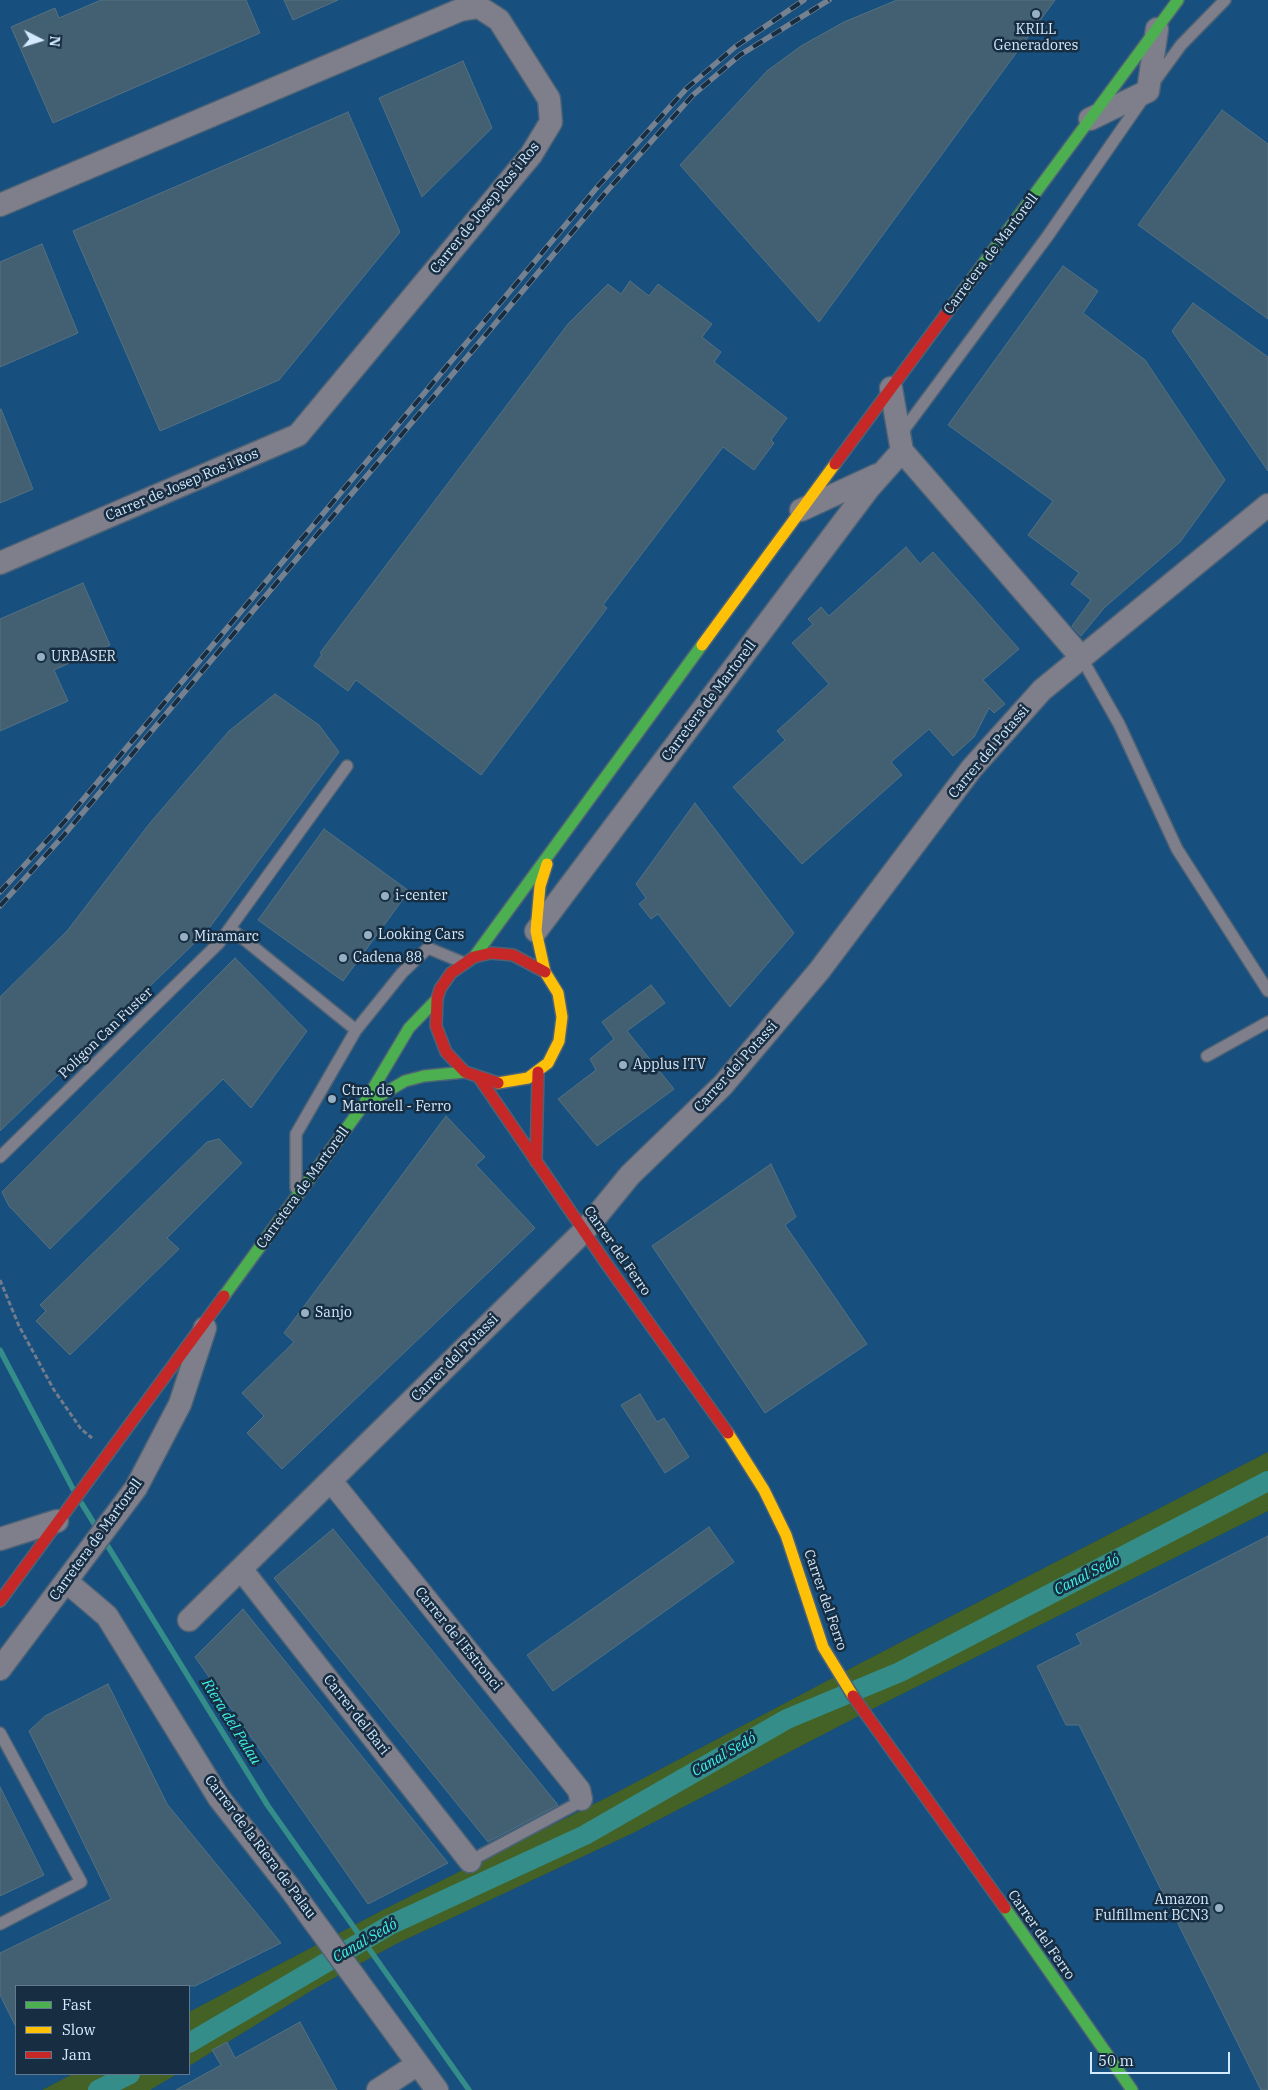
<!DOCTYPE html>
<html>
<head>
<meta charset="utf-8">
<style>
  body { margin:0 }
  #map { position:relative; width:1268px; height:2090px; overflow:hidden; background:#28455d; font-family:"IBM Plex Serif",serif }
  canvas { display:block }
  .legend { position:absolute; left:15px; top:1985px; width:175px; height:90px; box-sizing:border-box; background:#172d41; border:1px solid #62788d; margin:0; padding:6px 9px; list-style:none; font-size:15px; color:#d3e9fe }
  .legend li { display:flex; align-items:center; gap:10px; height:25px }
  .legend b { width:25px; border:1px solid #62788d }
  .north { position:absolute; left:15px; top:15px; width:50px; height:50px; -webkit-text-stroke:4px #172d41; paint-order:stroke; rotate:95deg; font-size:14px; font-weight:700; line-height:20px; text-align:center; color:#d3e9fe }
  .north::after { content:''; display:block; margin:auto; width:18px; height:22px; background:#d3e9fe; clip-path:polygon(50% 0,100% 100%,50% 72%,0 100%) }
  .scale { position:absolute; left:1090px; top:2052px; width:140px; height:22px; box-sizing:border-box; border:2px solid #d3e9fe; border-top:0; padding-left:6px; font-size:15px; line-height:18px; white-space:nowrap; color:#d3e9fe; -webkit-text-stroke:4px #172d41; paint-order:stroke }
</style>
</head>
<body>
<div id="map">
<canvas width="1268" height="2090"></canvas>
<ul class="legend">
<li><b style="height:6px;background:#4caf50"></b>Fast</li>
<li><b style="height:6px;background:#ffc107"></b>Slow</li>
<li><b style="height:6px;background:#c62828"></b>Jam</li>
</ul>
<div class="north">N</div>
<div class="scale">50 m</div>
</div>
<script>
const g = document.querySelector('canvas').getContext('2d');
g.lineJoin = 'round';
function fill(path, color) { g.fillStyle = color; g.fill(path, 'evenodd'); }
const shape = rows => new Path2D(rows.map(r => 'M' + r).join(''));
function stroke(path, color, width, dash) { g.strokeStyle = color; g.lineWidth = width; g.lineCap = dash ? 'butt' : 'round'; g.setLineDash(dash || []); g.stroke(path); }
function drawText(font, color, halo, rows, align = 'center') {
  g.font = font + ' "IBM Plex Serif",serif'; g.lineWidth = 5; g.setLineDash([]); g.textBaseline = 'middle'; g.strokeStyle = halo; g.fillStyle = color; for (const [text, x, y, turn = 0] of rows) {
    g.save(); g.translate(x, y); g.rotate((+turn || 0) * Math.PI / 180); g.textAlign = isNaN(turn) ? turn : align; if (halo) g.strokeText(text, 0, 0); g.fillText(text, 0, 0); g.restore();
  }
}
fill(shape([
  [0,0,1268,0,1268,1452,857,1665,610,1796,383,1910,189,2012,189,1986,16,1986,16,2074,73,2074,42,2090,0,2090],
  [1268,1511,1268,2090,150,2090,177,2074,189,2074,189,2066,314,1989,396,1944,633,1833,878,1706]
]), '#174f7e');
fill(shape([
  [1268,1452,1268,1511,878,1706,633,1833,396,1944,314,1989,189,2066,189,2012,383,1910,610,1796,857,1665],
  [73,2074,177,2074,150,2090,42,2090]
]), '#456226');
stroke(shape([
  [0,1350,73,1489],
  [82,1504,98,1530],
  [104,1540,268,1806,469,2090]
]), '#348d89', 5.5);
stroke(shape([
  [189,2043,390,1925,585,1835,787,1719,900,1672,1268,1481],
  [98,2090,130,2074]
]), '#348d89', 20);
const building = shape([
  [101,0,246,0,260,33,53,123,11,27,55,8,59,18,101,0],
  [284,0,338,0,293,20,284,0],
  [897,0,1055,0,819,322,680,165,767,71,801,46,844,22,897,0],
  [463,61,492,128,422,197,379,98,463,61],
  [1222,110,1268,144,1268,319,1138,225,1222,110],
  [348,112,400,232,279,380,160,431,73,231,348,112],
  [42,244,78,333,0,367,0,262,42,244],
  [1063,266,1098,291,1083,313,1145,360,1225,480,1180,542,1104,608,1081,636,1072,626,1091,600,1071,584,1079,573,1028,535,1053,501,948,425,1063,266],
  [630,281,649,296,658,284,712,324,702,337,721,352,714,362,787,418,771,440,774,443,754,470,723,447,603,605,607,608,481,775,356,680,348,691,314,666,322,654,320,653,568,324,608,284,621,294,630,281],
  [1193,303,1268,357,1268,471,1172,331,1193,303],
  [1,409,33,489,0,503,0,410,1,409],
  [906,547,920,564,933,552,1019,649,983,680,1005,704,994,713,989,708,974,737,953,756,929,729,891,762,902,775,802,864,733,787,785,740,777,731,829,684,792,643,813,624,808,619,821,607,829,616,906,547],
  [83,583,110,645,54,670,68,701,0,731,0,619,83,583],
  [275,694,319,725,339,752,207,931,0,1131,0,997,67,931,150,823,229,731,275,694],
  [695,803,794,933,730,1007,658,914,651,919,639,904,646,898,636,884,695,803],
  [324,829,409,891,343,981,258,920,324,829],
  [235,958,307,1031,251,1108,223,1079,50,1249,9,1206,2,1192,235,958],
  [651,985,665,1003,627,1031,674,1089,597,1146,558,1099,596,1070,590,1059,614,1039,602,1022,651,985],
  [446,1116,485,1157,476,1165,535,1228,282,1469,247,1433,264,1416,242,1393,294,1342,284,1333,446,1116],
  [219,1139,242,1163,167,1238,179,1249,70,1355,36,1321,46,1311,40,1305,207,1142,219,1139],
  [771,1164,796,1217,785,1225,867,1344,765,1413,652,1246,771,1164],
  [640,1394,657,1422,664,1418,689,1457,665,1473,621,1405,640,1394],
  [709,1527,734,1562,553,1691,527,1655,709,1527],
  [333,1529,558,1805,488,1842,274,1578,333,1529],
  [1268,1536,1268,2090,1261,2090,1079,1725,1066,1725,1037,1666,1081,1644,1076,1634,1268,1536],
  [243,1609,448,1863,368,1904,195,1657,243,1609],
  [108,1684,167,1804,281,1943,195,1986,16,1986,16,2027,0,1995,0,1953,111,1899,29,1731,45,1716,108,1684],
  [0,1787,44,1875,0,1896,0,1787],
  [300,2022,337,2090,176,2090,221,2065,212,2050,227,2042,235,2058,300,2022]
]);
fill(building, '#426071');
stroke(building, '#557182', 1);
const lane = shape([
  [1154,82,1181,45,1225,0],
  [900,435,1047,237,1144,97],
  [1081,657,1119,724,1177,849,1268,991],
  [230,928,356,1030,402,973,428,948,464,963],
  [1207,1056,1268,1022],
  [0,1157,219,943,347,766],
  [296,1188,296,1134,356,1030],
  [0,1733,81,1882,0,1924],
  [470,1861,578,1803,581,1799]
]);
const street = shape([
  [1090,119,1148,91,1157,29],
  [0,205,460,10,479,7,499,20,549,99,551,122,531,155,298,435,0,563],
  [891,388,902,451],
  [902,451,1081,657],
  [801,510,877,475],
  [536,931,869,488,902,451],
  [331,1481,579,1790,581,1799],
  [0,1539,57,1521],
  [241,1569,470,1861],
  [67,1582,107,1616,219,1798,289,1887,437,2090],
  [189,1620,585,1230,630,1175,723,1085,819,971,972,768,1042,690,1268,505],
  [0,1669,136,1488,180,1404,205,1328],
  [378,2090,418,2064]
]);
const fast = shape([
  [949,310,1178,0],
  [474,957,702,645],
  [364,1105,405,1081,424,1076,465,1072],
  [224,1296,362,1107,409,1028,437,999],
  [1005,1908,1132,2090]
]);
const slow = shape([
  [702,645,835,464],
  [498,1083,528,1078,548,1063,559,1041,562,1017,558,993,545,972,536,931,540,886,547,864],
  [728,1433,764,1490,786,1535,823,1647,853,1696]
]);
const jam = shape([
  [835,464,949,310],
  [480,1079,608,1266,728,1433],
  [498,1083,465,1072,446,1052,436,1026,437,999,440,989,451,973,474,957,491,953,513,955,545,972],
  [536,1162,538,1072],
  [0,1601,224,1296],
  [853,1696,1005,1908]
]);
stroke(lane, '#4c6276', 14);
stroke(street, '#4c6276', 25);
stroke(fast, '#4c6276', 14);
stroke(slow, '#4c6276', 14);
stroke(jam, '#4c6276', 14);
stroke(shape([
  [0,1280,19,1326,54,1390,81,1429,92,1438]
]), '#727b8b', 3, [5, 2.5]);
stroke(lane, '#7f7e8b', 11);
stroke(street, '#7f7e8b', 22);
stroke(fast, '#4caf50', 11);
stroke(slow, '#ffc107', 11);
stroke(jam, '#c62828', 11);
const rail = shape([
  [0,892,65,821,599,185,687,88,735,47,804,0],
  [0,906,64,835,607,191,693,95,740,55,829,0]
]);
stroke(rail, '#768190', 5.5);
stroke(rail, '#172d41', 4, [11]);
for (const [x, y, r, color] of [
  [1036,14,5,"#97b0c6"],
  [41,657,5,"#97b0c6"],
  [385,896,5,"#97b0c6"],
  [368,935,5,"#97b0c6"],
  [184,937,5,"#97b0c6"],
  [343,958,5,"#97b0c6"],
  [623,1065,5,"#97b0c6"],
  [332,1099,5,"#97b0c6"],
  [305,1313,5,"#97b0c6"],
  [1219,1908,5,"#97b0c6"]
]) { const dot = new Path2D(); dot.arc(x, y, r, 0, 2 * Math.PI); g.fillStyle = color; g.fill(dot); stroke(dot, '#172d41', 2); }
drawText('14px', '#d3e9fe', '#172d41', [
  ["KRILL",1036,30,"center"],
  ["Generadores",1036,46,"center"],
  ["URBASER",51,657],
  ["i-center",395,896],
  ["Looking Cars",378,935],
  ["Miramarc",194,937],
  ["Cadena 88",353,958],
  ["Applus ITV",633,1065],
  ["Ctra. de",342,1091],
  ["Martorell - Ferro",342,1107],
  ["Sanjo",315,1313],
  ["Amazon",1209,1900,"right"],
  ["Fulfillment BCN3",1209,1916,"right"]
], 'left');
drawText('14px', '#d3e9fe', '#172d41', [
  ["Carrer de Josep Ros i Ros",485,208,-51],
  ["Carretera de Martorell",991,254,-53],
  ["Carrer de Josep Ros i Ros",182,485,-23],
  ["Carretera de Martorell",709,701,-53],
  ["Carrer del Potassi",989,752,-50],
  ["Polígon Can Fuster",106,1033,-44],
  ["Carrer del Potassi",736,1067,-48],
  ["Carretera de Martorell",303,1188,-54],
  ["Carrer del Ferro",617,1251,55],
  ["Carrer del Potassi",455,1358,-45],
  ["Carretera de Martorell",96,1540,-54],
  ["Carrer del Ferro",825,1600,71],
  ["Carrer de l'Estronci",458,1639,51],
  ["Carrer del Bari",356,1715,52],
  ["Carrer de la Riera de Palau",260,1847,53],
  ["Carrer del Ferro",1041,1935,55]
]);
drawText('italic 15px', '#3ff3e8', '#172d41', [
  ["Canal Sedó",1087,1575,-27],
  ["Riera del Palau",231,1722,58],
  ["Canal Sedó",724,1755,-30],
  ["Canal Sedó",365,1941,-30]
]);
</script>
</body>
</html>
